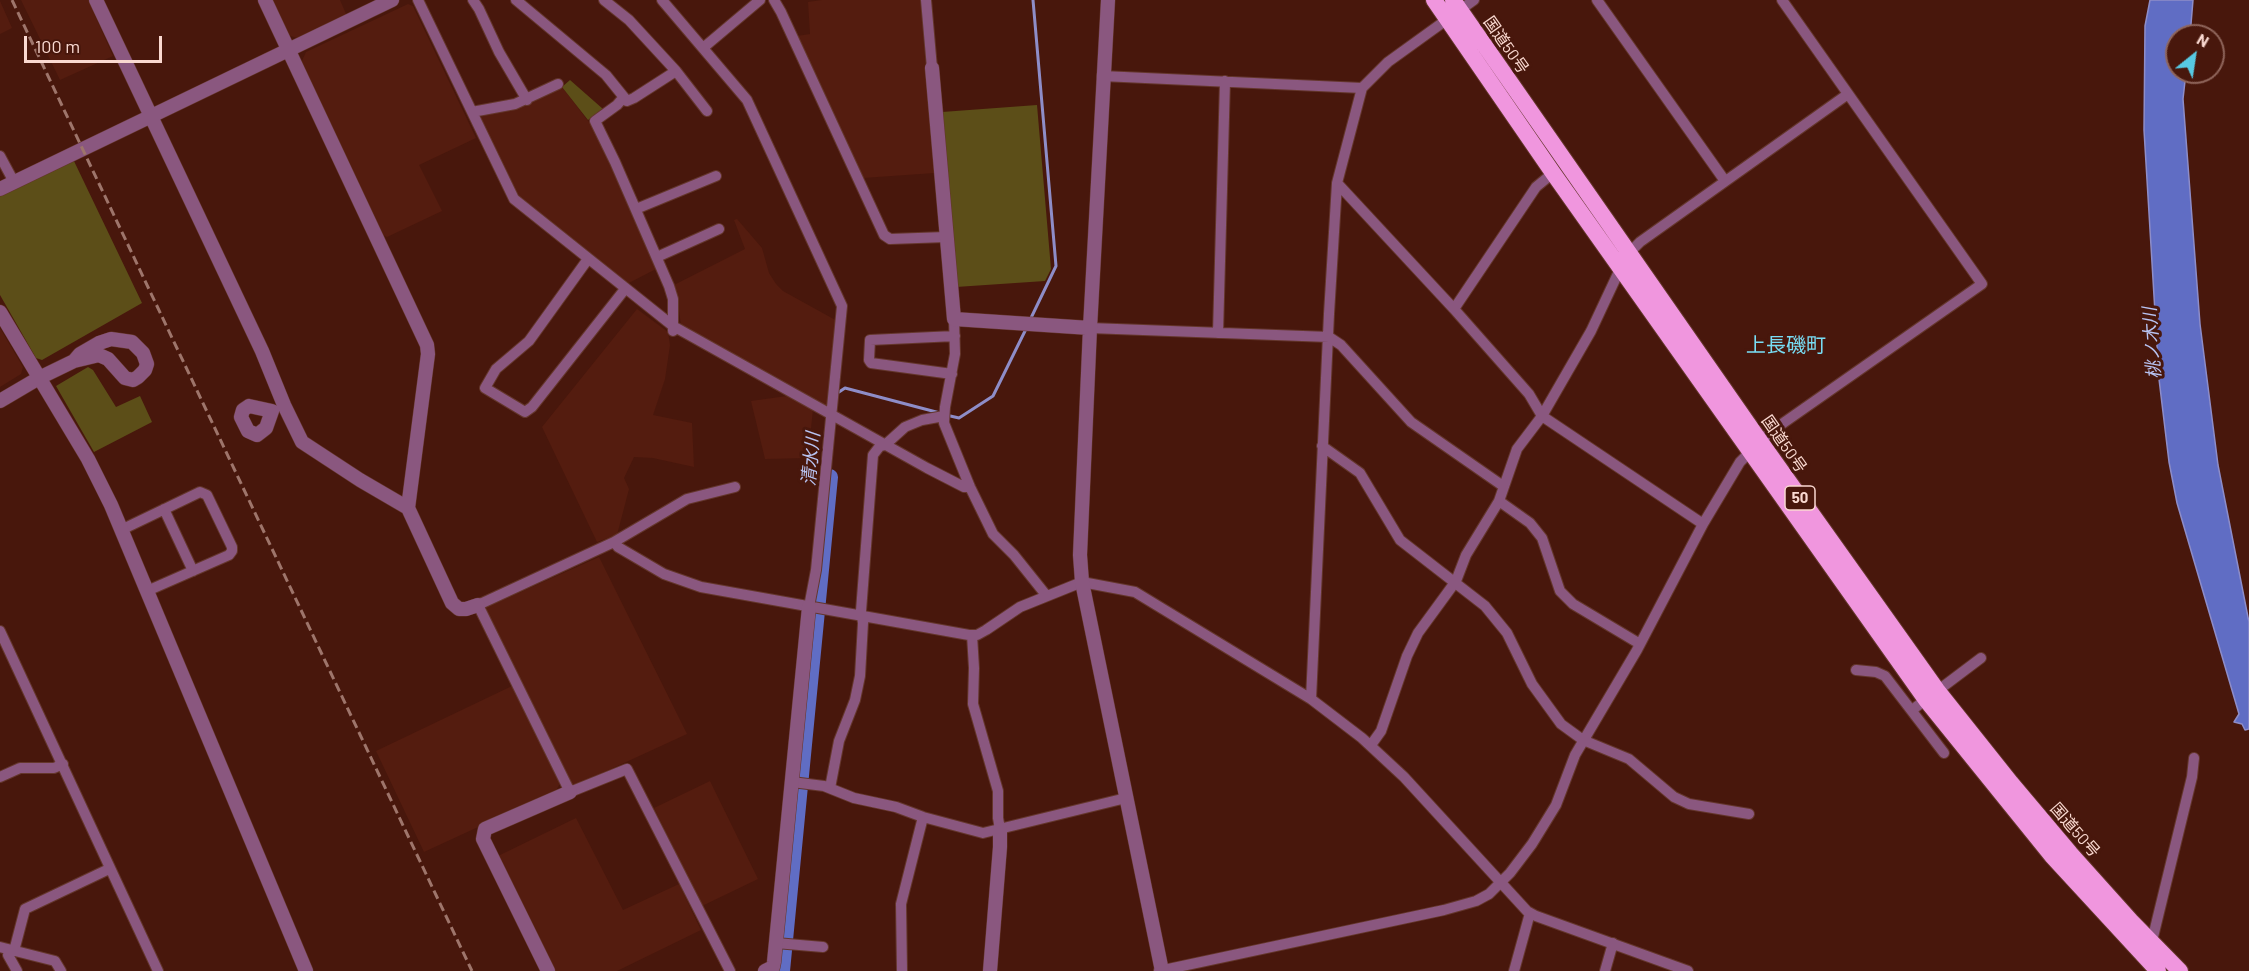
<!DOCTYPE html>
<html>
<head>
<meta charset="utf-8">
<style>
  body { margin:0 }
  #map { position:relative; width:2249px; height:971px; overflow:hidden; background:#48170c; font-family:Barlow,sans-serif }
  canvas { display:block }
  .north { position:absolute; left:2165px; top:24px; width:60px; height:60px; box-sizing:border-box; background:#48170c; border:2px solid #8f655b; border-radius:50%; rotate:30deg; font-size:16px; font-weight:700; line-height:24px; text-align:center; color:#fad9d1 }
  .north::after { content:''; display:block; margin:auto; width:21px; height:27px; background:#57c9e2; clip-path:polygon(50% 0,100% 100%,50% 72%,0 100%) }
  .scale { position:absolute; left:24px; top:36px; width:138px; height:27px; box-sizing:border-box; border:3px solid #fad9d1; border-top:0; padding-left:8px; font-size:18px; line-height:21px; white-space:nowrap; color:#fad9d1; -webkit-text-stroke:4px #48170c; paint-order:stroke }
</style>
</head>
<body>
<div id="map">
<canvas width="2249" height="971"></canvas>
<div class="north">N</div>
<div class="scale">100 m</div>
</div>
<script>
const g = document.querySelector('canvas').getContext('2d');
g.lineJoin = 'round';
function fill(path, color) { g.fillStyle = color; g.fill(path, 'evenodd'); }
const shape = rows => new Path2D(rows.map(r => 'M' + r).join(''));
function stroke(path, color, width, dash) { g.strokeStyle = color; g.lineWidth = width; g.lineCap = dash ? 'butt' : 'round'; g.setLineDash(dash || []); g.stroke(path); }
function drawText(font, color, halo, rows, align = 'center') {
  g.font = font + ' Barlow,"Noto Sans JP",sans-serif'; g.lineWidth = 6; g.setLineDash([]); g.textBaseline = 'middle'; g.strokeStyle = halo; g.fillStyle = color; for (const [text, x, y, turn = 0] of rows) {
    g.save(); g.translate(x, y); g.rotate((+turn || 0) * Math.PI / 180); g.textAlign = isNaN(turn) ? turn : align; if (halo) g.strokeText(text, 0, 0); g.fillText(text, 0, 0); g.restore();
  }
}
fill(shape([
  [21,0,88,0,113,56,60,80],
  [271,0,340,0,347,16,297,38,288,35],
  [822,0,920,0,935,173,863,178,797,36,810,34,808,2],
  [0,1,12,28,0,34],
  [408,4,413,6,476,138,419,165,442,211,387,237,383,235,301,63,306,52],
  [562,87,595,130,656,269,625,285,517,198,480,119,483,115,521,107],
  [737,219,762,248,769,273,776,284,783,291,839,322,829,408,681,325,677,298,672,286,745,249,734,220],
  [637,309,668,332,670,345,665,379,653,415,692,423,694,467,653,458,634,457,624,478,629,489,617,535,597,542,542,427],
  [0,328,23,367,21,374,0,387],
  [787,396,813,409,808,458,765,459,751,401],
  [599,557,687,734,574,786,568,782,486,612,487,607],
  [512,686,560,783,556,791,424,852,376,751],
  [710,781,758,879,702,906,654,808],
  [576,818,623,910,679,884,701,930,617,971,555,971,498,856]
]), '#541c0f');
fill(shape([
  [570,80,603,109,588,120,562,87],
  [1037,105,1051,269,1045,281,956,287,942,112],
  [73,159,142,303,42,360,36,358,0,295,0,195],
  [88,367,93,370,116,407,140,396,152,422,94,452,56,386]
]), '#5c4e18');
const water = shape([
  [2150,0,2193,0,2190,36,2177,36,2177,72,2186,72,2183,99,2200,324,2218,465,2249,622,2249,729,2245,730,2242,724,2234,722,2239,714,2177,503,2169,462,2159,379,2144,130,2145,26,2150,0]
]);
fill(water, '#606dc4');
stroke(water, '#8e8dc8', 1.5);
stroke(shape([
  [1030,320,1056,266,1033,0],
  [839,392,845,388,940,413],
  [946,415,959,418,993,396,1026,329]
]), '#8e8dc8', 3);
stroke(shape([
  [782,971,830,477]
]), '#606dc4', 16);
const minor = shape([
  [418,0,514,199,673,326,927,468,964,487,970,487],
  [473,0,479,9,499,52,527,100],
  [516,0,606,75,627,101,634,98,676,71],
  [604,0,629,20,676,71,707,111],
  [662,0,747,100,842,306,816,570,809,607],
  [774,0,781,12,884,235,890,239,946,237],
  [926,0,932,68],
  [1597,0,1725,181],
  [703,48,760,0],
  [1102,76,1362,88],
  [623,98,617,105,595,121,615,162,669,286,673,299,673,331],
  [472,112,515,104,558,84],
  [0,156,14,182],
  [1337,183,1454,309,1529,394,1542,416,1703,524],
  [636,209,716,176],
  [657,257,719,229],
  [588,259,529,341,496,369,485,388,525,412,532,407,625,289],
  [1454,309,1536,187,1553,173],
  [954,319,955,354,945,407,944,423,970,487,993,534,1014,555,1046,595],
  [1090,328,1329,337,1341,345,1411,422,1503,486],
  [1218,333,1225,81],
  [952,374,871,363,869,360,870,340,955,336],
  [1322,446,1360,473,1400,540,1485,606,1507,633,1532,684,1561,724,1583,740,1629,759,1674,797,1689,804,1749,814],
  [1499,501,1530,523,1542,538,1560,591,1573,604,1640,644],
  [164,509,193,571],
  [121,530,200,492,207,495,232,547,232,551,229,555,147,591],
  [614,542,618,547,664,574,701,587,969,635,977,635,986,630,1020,607,1082,582,1135,592,1311,699,1362,738,1404,777,1527,911,1536,916,1688,971],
  [0,631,158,971],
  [972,635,974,668,973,704,998,791,998,818,1000,829],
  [1856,670,1876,672,1885,676,1944,753],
  [1311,699,1329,314,1337,183,1362,88,1388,62,1474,0],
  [1912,710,1981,658],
  [1371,745,1381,731,1407,656,1418,633,1456,581,1466,555,1499,501,1517,449,1542,416,1591,331,1621,267,1630,252,1640,242,1848,94],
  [0,777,20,768,54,768,63,764],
  [792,782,824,786,854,798,896,807,923,817,983,833,1126,798],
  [830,788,839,741,855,700,860,676,863,623,861,611,873,455,880,446,885,445,905,427,922,420,944,416],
  [776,943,823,947],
  [2151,945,2192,777,2194,758],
  [0,947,55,961,61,971],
  [9,950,8,955,17,971],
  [14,951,25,909,109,869],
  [730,971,627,769,570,792,478,605,614,542,687,499,735,487],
  [902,971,901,904,923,817],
  [1159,971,1444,910,1476,901,1489,894,1510,873,1532,844,1556,805,1575,755,1637,650,1703,524,1740,462,1769,433,1982,284,1782,0],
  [1514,971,1530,913],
  [1605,971,1613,943]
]);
const tertiary = shape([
  [96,0,262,351,284,405,302,442,360,480,408,508],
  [265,0,427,345,428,354,408,508,452,603,459,609,466,609,478,605],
  [1108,0,1090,328,1080,555,1082,582,1162,971],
  [932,68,954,319,1090,328],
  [0,189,392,0],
  [0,312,88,459,111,505,306,971],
  [111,339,132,342,143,353,147,364,145,370,138,377,133,380,125,378,108,359,99,355,74,361,80,354,99,343,111,339],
  [0,401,39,378,74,361],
  [249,406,272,411,266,428,257,435,248,431,241,417,243,410,249,406],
  [548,971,483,839,485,829,570,792],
  [765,971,773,967,774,962,809,607],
  [990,971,1000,847,1000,829]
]);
const trunk = shape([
  [1434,0,1553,173,1926,700,2052,856,2158,971],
  [1453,0,1760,441,1937,690,2011,783,2070,853,2131,921,2180,971]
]);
stroke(minor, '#64362c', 12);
stroke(tertiary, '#64362c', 15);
stroke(trunk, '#64362c', 18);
stroke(minor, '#8a577f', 10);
stroke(tertiary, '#8a577f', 14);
stroke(trunk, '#f096de', 16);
stroke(shape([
  [12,0,472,971]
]), '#9e756b', 3, [9, 4.5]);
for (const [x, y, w] of [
  [1800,498,30]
]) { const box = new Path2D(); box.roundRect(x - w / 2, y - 12, w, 24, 4.5); g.fillStyle = '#48170c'; g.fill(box); stroke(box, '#fad9d1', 1.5); }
drawText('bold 15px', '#fad9d1', null, [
  ["50",1800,498]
]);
drawText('16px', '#fad9d1', '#48170c', [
  ["国道50号",1506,45,55],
  ["国道50号",1784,444,55],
  ["国道50号",2075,830,49]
]);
drawText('italic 18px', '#b8c3f1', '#48170c', [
  ["桃ノ木川",2152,343,-94],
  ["清水川",811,459,-85]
]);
drawText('20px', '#78ddf4', '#48170c', [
  ["上長磯町",1786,345]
]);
</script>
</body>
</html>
